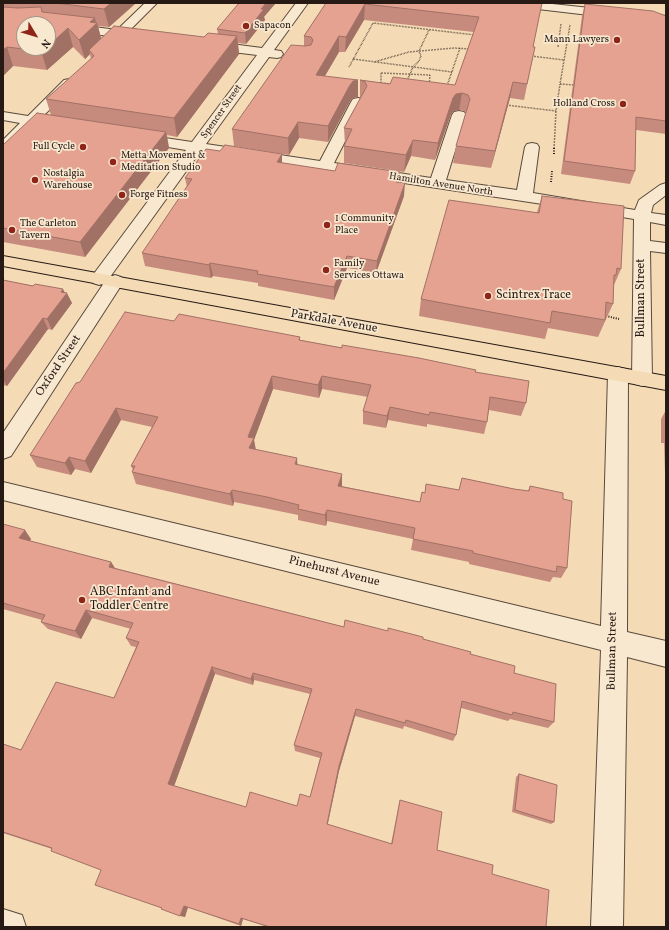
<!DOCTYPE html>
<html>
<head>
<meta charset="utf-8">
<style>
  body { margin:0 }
  #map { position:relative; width:669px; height:930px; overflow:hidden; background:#f4dbb5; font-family:Vollkorn,serif }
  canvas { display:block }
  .frame { position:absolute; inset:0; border:4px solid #271a15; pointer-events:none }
  .north { position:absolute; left:16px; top:16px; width:40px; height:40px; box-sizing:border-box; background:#f8e8cf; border:1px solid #a49685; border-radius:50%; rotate:128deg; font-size:11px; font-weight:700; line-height:16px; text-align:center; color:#271a15 }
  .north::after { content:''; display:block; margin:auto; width:14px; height:18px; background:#8f2418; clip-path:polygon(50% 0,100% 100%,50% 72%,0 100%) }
</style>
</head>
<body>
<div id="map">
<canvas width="669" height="930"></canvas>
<div class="frame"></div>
<div class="north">N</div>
</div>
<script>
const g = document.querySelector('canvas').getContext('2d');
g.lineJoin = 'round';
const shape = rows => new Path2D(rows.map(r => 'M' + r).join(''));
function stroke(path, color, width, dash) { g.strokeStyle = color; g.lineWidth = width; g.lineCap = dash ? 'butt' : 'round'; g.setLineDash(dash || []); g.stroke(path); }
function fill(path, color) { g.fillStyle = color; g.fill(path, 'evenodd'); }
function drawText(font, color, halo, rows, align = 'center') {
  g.font = font + ' Vollkorn,serif'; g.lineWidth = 3.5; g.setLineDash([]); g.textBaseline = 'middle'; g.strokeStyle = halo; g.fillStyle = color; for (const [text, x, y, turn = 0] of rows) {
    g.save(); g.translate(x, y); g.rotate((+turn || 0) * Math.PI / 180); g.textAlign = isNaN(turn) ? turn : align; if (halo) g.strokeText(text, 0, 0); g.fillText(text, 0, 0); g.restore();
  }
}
const minor = shape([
  [145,3,157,3,129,31,142,33,144,36,142,39,138,40,122,38,116,44,112,45,108,44,106,41,110,36,48,29,48,24,43,24,48,21,117,30,145,3],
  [296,3,308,3,274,50,281,51,283,54,281,57,277,58,269,57,206,144,320,161,351,102,353,99,358,98,363,99,365,102,334,163,431,178,452,115,454,112,459,111,464,112,466,115,446,180,517,190,525,147,527,144,532,143,537,144,539,147,533,193,635,210,639,200,660,185,666,183,666,195,653,205,651,213,666,215,666,225,650,222,650,241,666,243,666,253,650,251,652,379,649,384,642,386,635,384,632,379,634,219,549,205,200,152,110,277,115,275,121,277,124,281,11,456,3,459,3,433,104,283,99,285,93,283,90,279,186,150,138,142,133,141,131,138,133,135,138,134,192,142,257,55,208,49,204,48,202,45,204,42,208,41,262,48,296,3],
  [506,3,543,3,666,16,666,24,512,6,508,5,506,3],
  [69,79,74,80,76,83,74,86,41,118,62,122,64,125,62,128,57,129,34,125,8,151,3,152,3,140,20,123,3,120,3,112,28,116,64,80,69,79],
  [618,367,625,369,628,374,627,632,666,641,666,667,627,657,623,927,591,927,601,650,3,500,3,482,601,626,608,374,611,369,618,367],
  [3,909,22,915,26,927,3,927,3,909]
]);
const major = shape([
  [3,256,666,376,666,390,3,266,3,256]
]);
stroke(minor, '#5a4a3d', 2);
stroke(major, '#271a15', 2);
stroke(shape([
  [570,25,560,84,574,85],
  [558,47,561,24],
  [531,56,564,60],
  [353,59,452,72],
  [374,62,409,52,454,48,470,49],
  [349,67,373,23,475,35],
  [381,73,430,75,428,99,381,96,381,73],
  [407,81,413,67,419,61,421,56,419,51,429,30],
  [381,83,392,84],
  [447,86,460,48],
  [506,105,556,111],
  [554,149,556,111,560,84]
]), '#271a15', 1.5, [0.5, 1]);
stroke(shape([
  [554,154,554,148],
  [551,182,552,171],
  [606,316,619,319]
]), '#271a15', 2, [1, 1.5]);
fill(minor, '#f8e8cf');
fill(major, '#f4dbb5');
fill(shape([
  [3,3,136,3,109,27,98,26,101,38,204,37,218,34,217,29,264,17,265,20,246,44,238,43,239,54,177,137,167,135,169,148,85,257,3,242,3,145,51,115,46,99,91,59,90,54,85,59,73,47,47,70,13,66,3,76],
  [326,3,542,3,533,47,535,47,524,100,510,98,491,168,453,163,456,146,466,112,465,111,459,110,454,111,451,114,435,160,411,156,404,172,344,163,344,146,345,145,344,128,361,97,360,97,360,80,390,84,455,85,474,32,364,20,345,52,339,52,325,76,358,97,353,98,350,101,328,142,299,138,289,155,234,146,232,129,304,46,304,36],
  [585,4,666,16,666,134,636,130,635,171,630,184,561,174,582,16],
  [282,163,335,171,400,172,399,182,404,196,376,273,347,268,334,300,258,286,258,283,213,276,211,278,145,266,142,253,187,187,185,178],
  [542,196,621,269,614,285,613,304,598,337,548,328,545,339,419,316,421,299,537,212],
  [3,280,65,292,72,303,52,330,48,329,7,386,3,385],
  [174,321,300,337,300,340,475,372,526,403,521,416,489,410,487,422,484,434,427,424,427,427,388,420,386,428,363,424,363,411,368,397,322,389,319,398,273,389,254,440,255,450,298,465,341,486,420,502,425,493,459,490,462,478,514,489,528,491,530,486,563,499,567,568,561,578,553,577,550,582,469,564,469,562,411,550,413,539,327,521,326,526,298,520,298,515,269,509,234,502,233,506,136,484,132,472,133,470,131,466,152,427,121,420,91,473,75,469,71,475,37,467,30,455,80,382],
  [666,410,666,502,664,443,661,443,661,419],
  [3,524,31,539,30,541,111,562,115,568,344,627,388,631,423,639,470,654,514,673,554,722,548,728,510,719,508,721,461,708,456,735,453,741,404,726,403,729,355,716,339,771,327,825,391,844,399,804,400,800,437,850,492,874,546,927,268,927,243,919,241,926,188,907,185,917,162,908,101,870,52,849,3,833,3,744,21,750,114,698,136,647,131,646,126,638,131,629,92,618,81,639,48,629,41,622,42,620,3,609],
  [215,674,253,685,254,680,310,694,294,745,295,751,320,758,310,797,297,806,246,807,174,786],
  [519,774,554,822,551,824,512,812,516,777]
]), '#c68b7d');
fill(shape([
  [111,3,136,3,109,27,104,9],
  [266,3,276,3,264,17,265,20,246,44,245,33,261,9],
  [365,4,364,20,345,52,346,37],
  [95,18,96,24,97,23,102,42,89,50,90,54,85,59,79,40,90,22],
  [68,28,73,47,47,70,41,51,45,48,48,48,48,46],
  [237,36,239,54,177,137,174,118],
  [339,36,339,52,316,91,316,75],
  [7,47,13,66,3,76,3,50],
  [358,80,358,97,353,98,350,101,328,142,328,126,350,85,353,81],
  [513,82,510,98,491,168,495,151],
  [462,93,459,110,454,111,451,114,435,160,438,143,453,98,456,94],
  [298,122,299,138,289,155,288,138],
  [166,132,169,148,85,257,80,242],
  [413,140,411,156,404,172,406,155],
  [282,154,282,166,277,162],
  [400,172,399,185,396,182],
  [405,183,404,196,376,273,377,261],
  [347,256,347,268,334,300,334,287],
  [210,263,213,276,211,278,209,265],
  [63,289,66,295,67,293,72,303,52,330,47,319],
  [43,318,48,329,7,386,3,379,3,373],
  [272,376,273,389,254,440,256,450,249,448,248,437],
  [322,376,322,389,319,398,318,385],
  [390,407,388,420,386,428,387,416],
  [116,408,121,420,91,473,85,461],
  [69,457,75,469,71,475,65,463],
  [297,458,298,470,295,464],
  [342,474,342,486,338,497,338,486],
  [232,490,234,502,233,506,230,494],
  [327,510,327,521,326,526,325,515],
  [25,530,31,539,26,547,19,538],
  [111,562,116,570,109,567],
  [86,610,92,618,81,639,75,631],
  [212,667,215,674,173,789,168,784],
  [253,673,254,680,253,685,251,679],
  [356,709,355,716,339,771,327,828,327,824,339,766],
  [184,906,188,907,185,917,180,916],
  [241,918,243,919,241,926,239,924]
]), '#a17166');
const building = shape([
  [55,3,111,3,104,9,55,3],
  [239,3,266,3,261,9,264,9,245,33,217,29,239,3],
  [326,3,542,3,533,47,535,47,527,84,513,82,495,151,456,146,470,99,468,95,462,93,456,94,453,98,438,143,413,140,406,155,344,146,352,129,344,128,367,86,365,82,360,80,390,84,393,77,455,85,479,17,365,4,346,37,339,36,316,75,358,80,353,81,350,85,328,126,298,122,288,138,232,129,291,45,305,46,311,45,313,40,311,37,304,36,326,3],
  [585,4,653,11,666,16,666,121,636,117,635,171,564,161,585,4],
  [3,7,18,8,41,7,42,12,95,18,90,22,97,23,79,40,68,28,48,46,48,24,24,24,24,48,45,48,41,51,7,47,3,50,3,7],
  [114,26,204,37,208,33,237,36,174,118,46,99,94,56,89,50,114,26],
  [37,113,166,132,80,242,3,228,3,145,37,113],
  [225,145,282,154,277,162,335,171,338,163,400,172,396,182,405,183,377,261,347,256,334,287,257,274,258,271,210,263,209,265,142,253,192,179,185,178,206,149,220,151,225,145],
  [542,196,624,206,621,269,617,268,616,275,614,275,613,304,606,302,605,320,552,311,550,323,421,299,449,200,539,213,542,196],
  [3,280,33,286,35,284,63,289,61,292,67,293,47,319,43,318,3,373,3,280],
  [125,312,174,321,179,314,300,337,299,340,342,348,342,345,419,358,476,370,475,372,529,381,526,403,490,397,487,422,430,412,429,415,390,407,387,416,363,411,371,385,322,376,318,385,272,376,248,437,254,438,249,448,297,458,295,464,342,474,338,486,420,502,422,492,425,493,426,484,459,490,462,478,514,489,529,491,530,486,563,493,563,499,572,501,567,568,557,566,556,572,473,553,473,551,413,539,415,528,327,510,325,515,298,509,299,505,267,497,232,490,230,494,132,472,135,466,131,466,158,417,116,408,85,461,69,457,65,463,30,455,76,383,80,382,125,312],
  [3,524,25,530,19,538,111,562,109,567,344,627,345,620,388,631,388,628,423,637,423,639,471,652,470,654,515,666,514,673,556,684,554,722,513,712,512,715,462,701,456,735,406,720,405,723,356,709,339,766,327,824,392,844,400,800,442,812,437,850,493,865,492,874,549,890,546,927,270,927,241,918,239,924,184,906,180,916,161,909,162,908,95,885,101,870,51,851,52,848,3,832,3,744,21,750,56,682,114,698,139,642,126,638,133,623,86,610,75,631,41,622,45,615,3,603,3,524],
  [212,667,251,679,253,673,312,689,294,745,322,753,310,797,300,794,297,806,250,792,246,807,168,784,212,667],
  [519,774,557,785,554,822,515,810,519,774]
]);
fill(building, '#e6a291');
stroke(building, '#a17166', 1);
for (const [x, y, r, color] of [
  [246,26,4,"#8f2418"],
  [617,40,4,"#8f2418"],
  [623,104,4,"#8f2418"],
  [83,147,4,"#8f2418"],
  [113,162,4,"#8f2418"],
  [35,180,4,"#8f2418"],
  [122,195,4,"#8f2418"],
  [327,225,4,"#8f2418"],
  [12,230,4,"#8f2418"],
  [326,270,4,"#8f2418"],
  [488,296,4,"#8f2418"],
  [82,600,4,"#8f2418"]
]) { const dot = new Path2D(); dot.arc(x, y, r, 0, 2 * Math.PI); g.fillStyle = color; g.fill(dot); stroke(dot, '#f8e8cf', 1.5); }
drawText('10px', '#271a15', '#f8e8cf', [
  ["Sapacon",254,26],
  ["Mann Lawyers",609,40,"right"],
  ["Holland Cross",615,104,"right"],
  ["Full Cycle",75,147,"right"],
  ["Metta Movement &",121,156],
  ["Meditation Studio",121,168],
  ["Nostalgia",43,174],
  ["Warehouse",43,186],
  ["Forge Fitness",130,195],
  ["1 Community",335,219],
  ["Place",335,231],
  ["The Carleton",20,224],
  ["Tavern",20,236],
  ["Family",334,264],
  ["Services Ottawa",334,276]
], 'left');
drawText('10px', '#271a15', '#f8e8cf', [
  ["Spencer Street",222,112,-55],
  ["Hamilton Avenue North",441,185,9]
]);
drawText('12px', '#271a15', '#f8e8cf', [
  ["Scintrex Trace",496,296],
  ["ABC Infant and",90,593],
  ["Toddler Centre",90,607]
], 'left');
drawText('12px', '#271a15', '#f8e8cf', [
  ["Bullman Street",642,298,-90],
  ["Parkdale Avenue",334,322,10],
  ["Oxford Street",59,366,-56],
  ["Pinehurst Avenue",334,572,14],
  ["Bullman Street",613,651,-89]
]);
</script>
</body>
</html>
